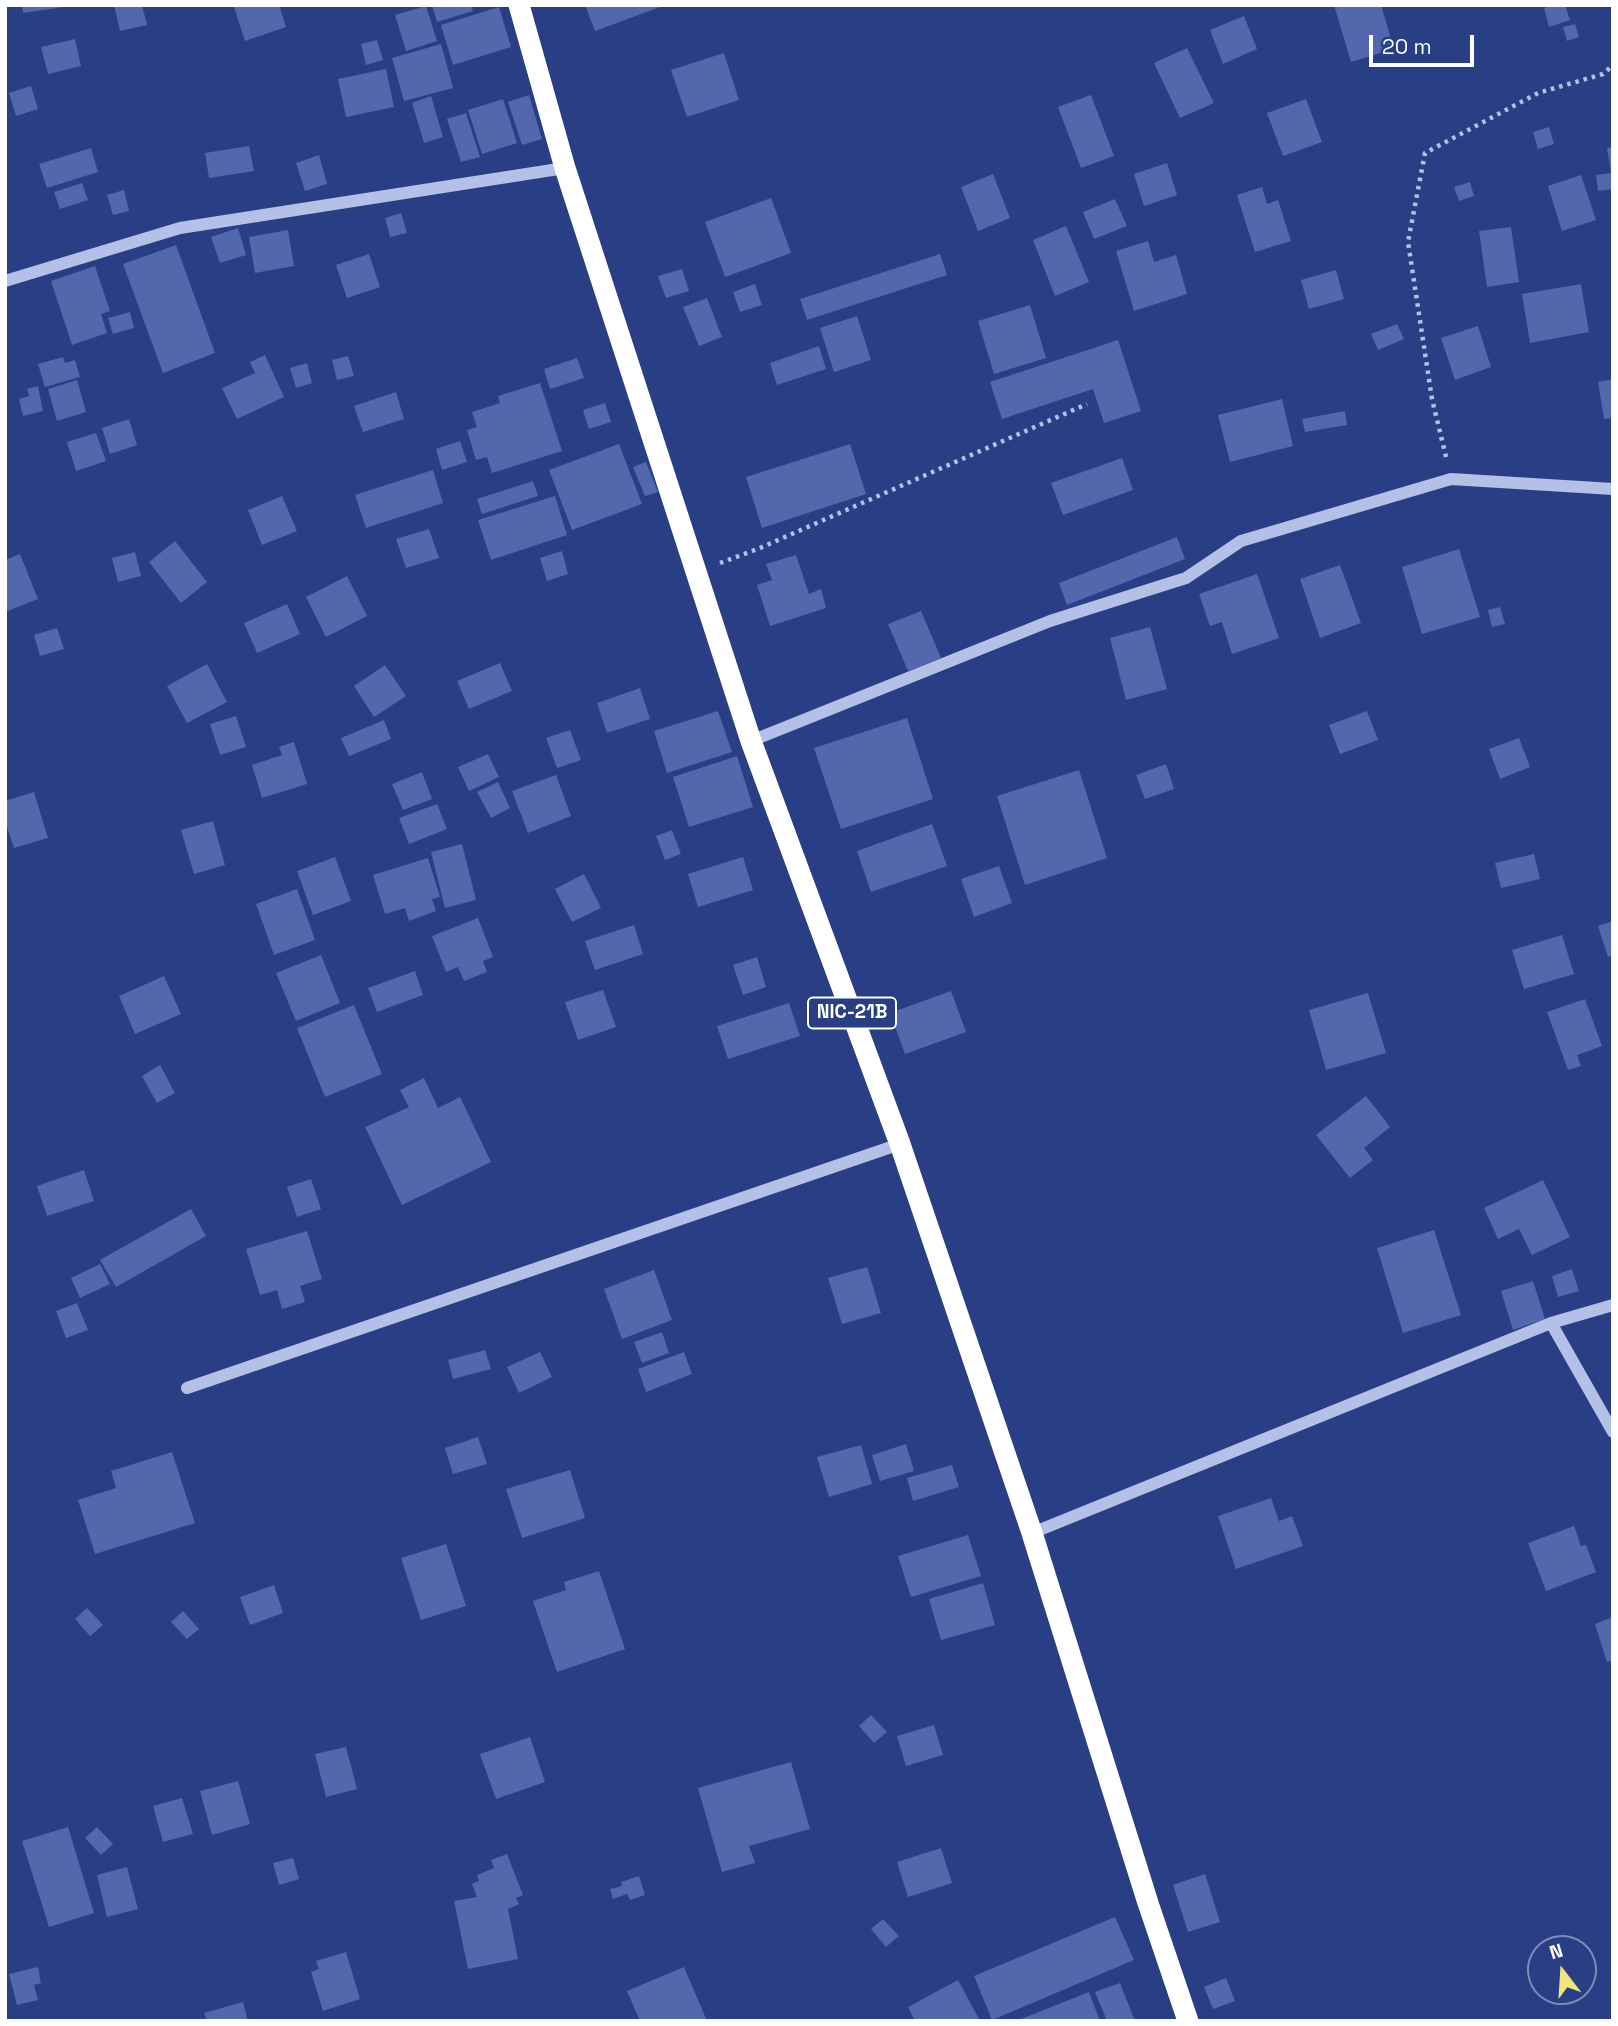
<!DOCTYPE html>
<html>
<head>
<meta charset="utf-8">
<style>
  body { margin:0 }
  #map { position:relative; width:1618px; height:2026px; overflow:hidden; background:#293e85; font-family:"Space Grotesk",sans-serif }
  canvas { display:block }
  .frame { position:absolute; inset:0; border:7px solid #fff; pointer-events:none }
  .north { position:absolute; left:1527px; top:1935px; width:70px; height:70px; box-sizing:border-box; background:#293e85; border:2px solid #7f8bb6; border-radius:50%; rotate:343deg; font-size:19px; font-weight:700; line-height:28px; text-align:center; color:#fff }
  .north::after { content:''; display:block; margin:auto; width:24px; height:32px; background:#eee57b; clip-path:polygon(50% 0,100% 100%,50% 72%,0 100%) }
  .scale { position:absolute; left:1369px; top:35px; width:105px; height:32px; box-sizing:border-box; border:4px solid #fff; border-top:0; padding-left:9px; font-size:21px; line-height:24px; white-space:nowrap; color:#fff; -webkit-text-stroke:5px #293e85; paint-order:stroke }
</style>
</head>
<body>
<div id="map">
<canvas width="1618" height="2026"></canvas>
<div class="frame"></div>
<div class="north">N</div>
<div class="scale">20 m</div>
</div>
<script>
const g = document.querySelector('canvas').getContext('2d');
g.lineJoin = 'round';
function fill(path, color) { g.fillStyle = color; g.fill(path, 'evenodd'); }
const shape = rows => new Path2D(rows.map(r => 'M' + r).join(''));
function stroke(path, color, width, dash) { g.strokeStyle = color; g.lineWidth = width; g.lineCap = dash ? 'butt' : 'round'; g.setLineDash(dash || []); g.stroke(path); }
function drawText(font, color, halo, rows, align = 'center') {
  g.font = font + ' "Space Grotesk",sans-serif'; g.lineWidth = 5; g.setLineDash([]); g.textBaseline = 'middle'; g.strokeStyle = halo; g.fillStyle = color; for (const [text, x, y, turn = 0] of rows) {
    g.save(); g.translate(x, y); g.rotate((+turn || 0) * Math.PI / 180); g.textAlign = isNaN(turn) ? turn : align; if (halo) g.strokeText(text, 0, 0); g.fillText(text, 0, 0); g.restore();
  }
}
fill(shape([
  [22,5,64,5,64,7,23,13],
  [114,5,142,5,147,25,120,31],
  [238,5,279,5,286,27,245,41,234,7],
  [432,5,471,5,473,11,437,22],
  [585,5,663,5,663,6,595,31],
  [1334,5,1381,5,1394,49,1351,62],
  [1553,5,1565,5,1570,20,1549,27,1544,8],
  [426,6,437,41,406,51,395,15],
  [499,7,511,47,453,65,441,25],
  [1244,16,1257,49,1223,64,1210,30],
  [1575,24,1579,37,1567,41,1563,27],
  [75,39,81,66,48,74,41,47],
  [377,40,383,60,366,65,361,44],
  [441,44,453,88,404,101,392,58],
  [1187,48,1214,103,1180,118,1154,63],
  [724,53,739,100,687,117,671,70],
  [386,69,394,107,346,117,338,79],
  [31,86,38,109,16,116,9,93],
  [529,95,542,139,522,145,508,102],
  [1091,95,1114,156,1081,168,1058,107],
  [431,96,443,137,424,143,412,103],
  [503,99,517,143,482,154,468,110],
  [1306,99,1322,142,1283,156,1267,113],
  [466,113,480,157,461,162,447,119],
  [1549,127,1554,144,1538,149,1533,132],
  [249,146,254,171,209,178,205,153],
  [1613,147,1613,189,1598,191,1596,175,1611,173,1607,148],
  [91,148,98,172,47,188,39,164],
  [319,155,327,184,305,191,296,163],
  [1167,163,1177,195,1144,206,1134,174],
  [993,174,1010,218,978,231,961,187],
  [1581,175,1596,220,1562,231,1548,186],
  [1470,182,1474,196,1459,201,1454,187],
  [82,183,88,200,60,209,54,192],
  [1262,187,1267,204,1278,200,1291,241,1255,252,1237,195],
  [124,190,129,211,113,215,107,195],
  [771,198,791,253,725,277,705,222],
  [1115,199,1127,226,1094,239,1083,212],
  [401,213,407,233,390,237,385,218],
  [1066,226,1089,282,1055,296,1033,240],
  [1511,227,1519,282,1487,287,1479,231],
  [238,228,246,255,220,263,211,237],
  [288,230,294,266,255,273,249,237],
  [1148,241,1154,262,1176,255,1187,294,1134,311,1116,251],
  [176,245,215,353,163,373,123,264],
  [369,254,380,287,347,298,336,265],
  [940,254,947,275,807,320,800,299],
  [95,266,110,311,101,314,107,333,72,345,51,281],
  [682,269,689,291,666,298,658,276],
  [1336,270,1344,299,1309,309,1301,280],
  [755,284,762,305,740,312,733,292],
  [1581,284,1589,332,1530,343,1522,294],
  [707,298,722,337,699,346,683,307],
  [1030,305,1046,358,994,374,978,321],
  [130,312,134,328,113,334,108,318],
  [857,316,871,360,834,372,820,328],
  [1397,324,1404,339,1378,350,1371,334],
  [1478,326,1491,367,1455,380,1441,338],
  [1118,340,1141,411,1104,423,1093,389,1002,419,990,382],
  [819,346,826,369,777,385,770,363],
  [265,355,284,397,237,419,222,388,255,373,250,362],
  [348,356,354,376,337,380,332,360],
  [63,357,65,363,75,360,80,377,45,387,38,364],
  [577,358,584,378,550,389,544,369],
  [307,363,312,383,296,388,290,368],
  [1613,379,1613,418,1604,419,1598,382],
  [77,380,86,412,57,421,48,389],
  [540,383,562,451,492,473,487,457,476,460,467,430,477,427,472,412,500,403,498,396],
  [38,386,43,411,23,416,19,399,29,396,27,389],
  [396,392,404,419,363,432,354,406],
  [1282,399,1293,446,1230,462,1218,415],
  [605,403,611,422,589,429,583,410],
  [1345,411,1347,425,1305,432,1302,419],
  [129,419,137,445,110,454,102,428],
  [96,433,106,461,76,471,67,442],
  [460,441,467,462,442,470,436,449],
  [619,444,642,504,572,530,549,470],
  [850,444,866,494,762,528,746,477],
  [1122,458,1133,490,1063,515,1051,483],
  [646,462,658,492,645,496,633,467],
  [433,470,443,503,366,528,355,495],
  [533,481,538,496,482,514,477,499],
  [282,496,297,531,262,545,248,510],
  [555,496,567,535,491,560,478,520],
  [429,529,439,558,406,568,396,539],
  [1177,537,1185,559,1067,605,1059,583],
  [175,541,207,582,181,603,149,562],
  [1459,549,1480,617,1422,634,1402,567],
  [562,551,568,574,547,581,540,558],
  [135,552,141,576,118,582,112,558],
  [20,554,38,599,5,612,5,560],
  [796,555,809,594,821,589,826,608,770,626,757,585,772,580,766,564],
  [1340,565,1361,623,1320,638,1300,579],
  [1257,574,1279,638,1232,654,1222,622,1210,626,1199,594],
  [347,576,367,616,326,637,306,597],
  [287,604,300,634,257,653,244,623],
  [1500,607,1505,624,1492,627,1488,610],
  [921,611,941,658,908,671,888,624],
  [1150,627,1167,689,1126,700,1110,638],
  [57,628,64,649,40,656,34,635],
  [500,663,512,691,469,709,457,681],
  [207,664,227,702,187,723,167,686],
  [385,665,406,696,374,717,354,686],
  [640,688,650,719,607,733,597,703],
  [718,711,732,752,667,773,654,731],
  [1367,711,1378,740,1340,754,1329,725],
  [236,716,246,747,220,755,210,724],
  [907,718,933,799,841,829,814,748],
  [384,720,391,739,349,756,341,738],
  [570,730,581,760,557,768,546,738],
  [1519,738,1530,767,1500,779,1489,749],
  [294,742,307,784,262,798,252,765,282,755,279,747],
  [488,754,499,777,469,791,458,767],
  [737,756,753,807,689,827,673,777],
  [1166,764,1174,789,1145,799,1136,775],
  [1079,770,1107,858,1025,885,997,796],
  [422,772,432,799,403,810,392,784],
  [556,775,571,816,528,833,512,791],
  [498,782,510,808,491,818,477,792],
  [34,792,48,838,14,848,5,821,5,801],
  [437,804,447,829,409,844,399,818],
  [213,821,225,865,194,874,181,830],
  [932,824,947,866,871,892,857,851],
  [672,830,681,854,665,860,656,836],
  [462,844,476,900,445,908,431,852],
  [1534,854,1540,879,1501,888,1495,863],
  [335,857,351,901,313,915,297,871],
  [743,857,753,890,698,907,688,874],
  [428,858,440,897,432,899,436,911,409,921,405,908,385,914,373,875],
  [999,866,1012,903,974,917,961,879],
  [584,874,601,908,572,922,555,889],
  [297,889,315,940,274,955,256,904],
  [478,918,493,957,483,961,487,972,464,981,458,967,446,972,432,936],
  [1613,921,1613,955,1608,957,1598,926],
  [634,925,643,954,595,970,585,941],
  [1562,935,1574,974,1524,989,1512,950],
  [321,955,340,1003,296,1021,276,973],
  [757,957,766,987,743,995,733,965],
  [415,971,423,995,377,1012,368,988],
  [164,976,181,1014,135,1034,119,996],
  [603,990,616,1027,578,1040,565,1002],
  [951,991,966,1032,905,1054,890,1013],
  [1368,993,1386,1053,1326,1070,1309,1010],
  [1585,999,1602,1046,1577,1055,1581,1066,1568,1070,1547,1012],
  [789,1003,800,1036,728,1059,717,1026],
  [354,1005,382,1074,325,1097,297,1028],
  [160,1065,175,1093,157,1103,142,1076],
  [424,1078,438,1108,460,1097,491,1162,402,1205,365,1127,409,1107,400,1090],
  [1366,1096,1390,1127,1364,1148,1373,1160,1350,1178,1316,1135],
  [84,1170,94,1201,47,1216,37,1186],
  [311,1179,321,1209,297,1217,287,1187],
  [1543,1180,1570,1237,1532,1255,1519,1229,1498,1239,1484,1208],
  [191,1209,206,1236,116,1287,100,1260],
  [1434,1230,1461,1315,1403,1333,1377,1248],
  [307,1231,322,1279,300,1286,305,1302,282,1309,277,1290,260,1295,246,1249],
  [100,1264,110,1284,80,1298,71,1278],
  [867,1267,881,1313,842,1324,828,1278],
  [1572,1269,1579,1291,1558,1297,1552,1276],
  [654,1270,672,1320,622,1339,604,1289],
  [1533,1281,1545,1319,1513,1330,1501,1291],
  [77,1303,88,1330,66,1338,56,1311],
  [662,1332,669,1353,642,1363,634,1342],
  [485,1350,491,1369,453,1379,448,1360],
  [540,1352,552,1377,519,1393,507,1367],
  [684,1352,692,1374,646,1392,638,1369],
  [478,1437,487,1464,453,1474,445,1448],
  [906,1444,914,1471,880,1481,872,1455],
  [861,1445,872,1484,829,1497,817,1457],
  [172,1452,195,1523,95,1554,78,1500,116,1488,111,1471],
  [952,1465,959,1487,913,1501,907,1478],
  [570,1470,585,1518,522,1538,506,1489],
  [1271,1498,1279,1521,1292,1516,1303,1546,1236,1569,1218,1516],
  [1574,1526,1581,1546,1586,1545,1596,1572,1546,1591,1528,1543],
  [968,1535,981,1576,911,1597,898,1556],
  [446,1544,466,1606,421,1620,401,1558],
  [599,1571,625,1649,557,1672,533,1601,566,1590,564,1582],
  [983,1583,995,1625,941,1640,929,1599],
  [274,1585,283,1613,250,1625,240,1597],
  [87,1608,103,1625,90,1636,75,1619],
  [183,1611,199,1629,187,1639,171,1622],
  [1613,1617,1613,1660,1607,1662,1595,1624],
  [871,1715,887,1732,874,1743,859,1726],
  [934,1725,943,1755,906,1766,897,1736],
  [530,1737,545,1782,496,1799,480,1754],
  [346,1747,357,1789,326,1797,315,1754],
  [791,1762,810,1829,749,1846,755,1863,722,1872,698,1788],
  [238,1781,250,1824,212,1835,200,1791],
  [182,1798,193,1834,163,1842,153,1806],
  [68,1827,94,1913,49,1927,22,1841],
  [97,1827,113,1844,101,1855,85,1838],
  [941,1848,952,1883,908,1897,897,1862],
  [507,1854,523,1895,516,1898,519,1904,508,1909,518,1959,468,1969,454,1901,477,1897,472,1884,479,1881,477,1875,494,1868,491,1860],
  [293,1858,299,1879,279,1885,273,1863],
  [127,1867,138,1909,107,1917,97,1875],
  [1205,1874,1220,1922,1188,1932,1173,1885],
  [639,1876,645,1895,630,1900,627,1894,613,1899,610,1889,622,1886,621,1882],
  [1115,1917,1134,1960,992,2020,974,1976],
  [883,1919,899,1936,886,1947,871,1929],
  [346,1952,360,1999,323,2011,311,1972,319,1969,316,1961],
  [38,1967,41,1983,34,1985,38,2000,17,2005,9,1974],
  [684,1967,707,2021,640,2021,627,1991],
  [1226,1978,1235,2001,1213,2009,1204,1987],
  [958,1980,979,2019,915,2021,908,2007],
  [1120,1983,1135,2021,1107,2021,1095,1992],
  [1089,1992,1100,2021,1016,2021],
  [243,2002,248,2021,207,2021,204,2013]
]), '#5267ac');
stroke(shape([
  [1446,457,1432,399,1408,242,1425,153,1538,93,1603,74,1613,65],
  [720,563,760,548,1087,404]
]), '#b4c0e7', 4.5, [3.5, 5]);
stroke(shape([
  [5,281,180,228,565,168],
  [751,741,1050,621,1186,578,1241,541,1451,479,1613,489],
  [1551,1323,1613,1432],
  [187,1388,900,1144],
  [1032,1533,1551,1323,1613,1305]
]), '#b4c0e7', 12);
stroke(shape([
  [519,5,565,168,751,741,900,1144,1032,1533,1148,1903,1188,2021]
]), '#fff', 21);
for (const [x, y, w] of [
  [852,1013,88]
]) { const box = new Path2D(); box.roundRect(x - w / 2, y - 15.5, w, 31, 5); g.fillStyle = '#293e85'; g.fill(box); stroke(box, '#fff', 2); }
drawText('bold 19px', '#fff', null, [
  ["NIC-21B",852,1013]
]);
</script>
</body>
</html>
